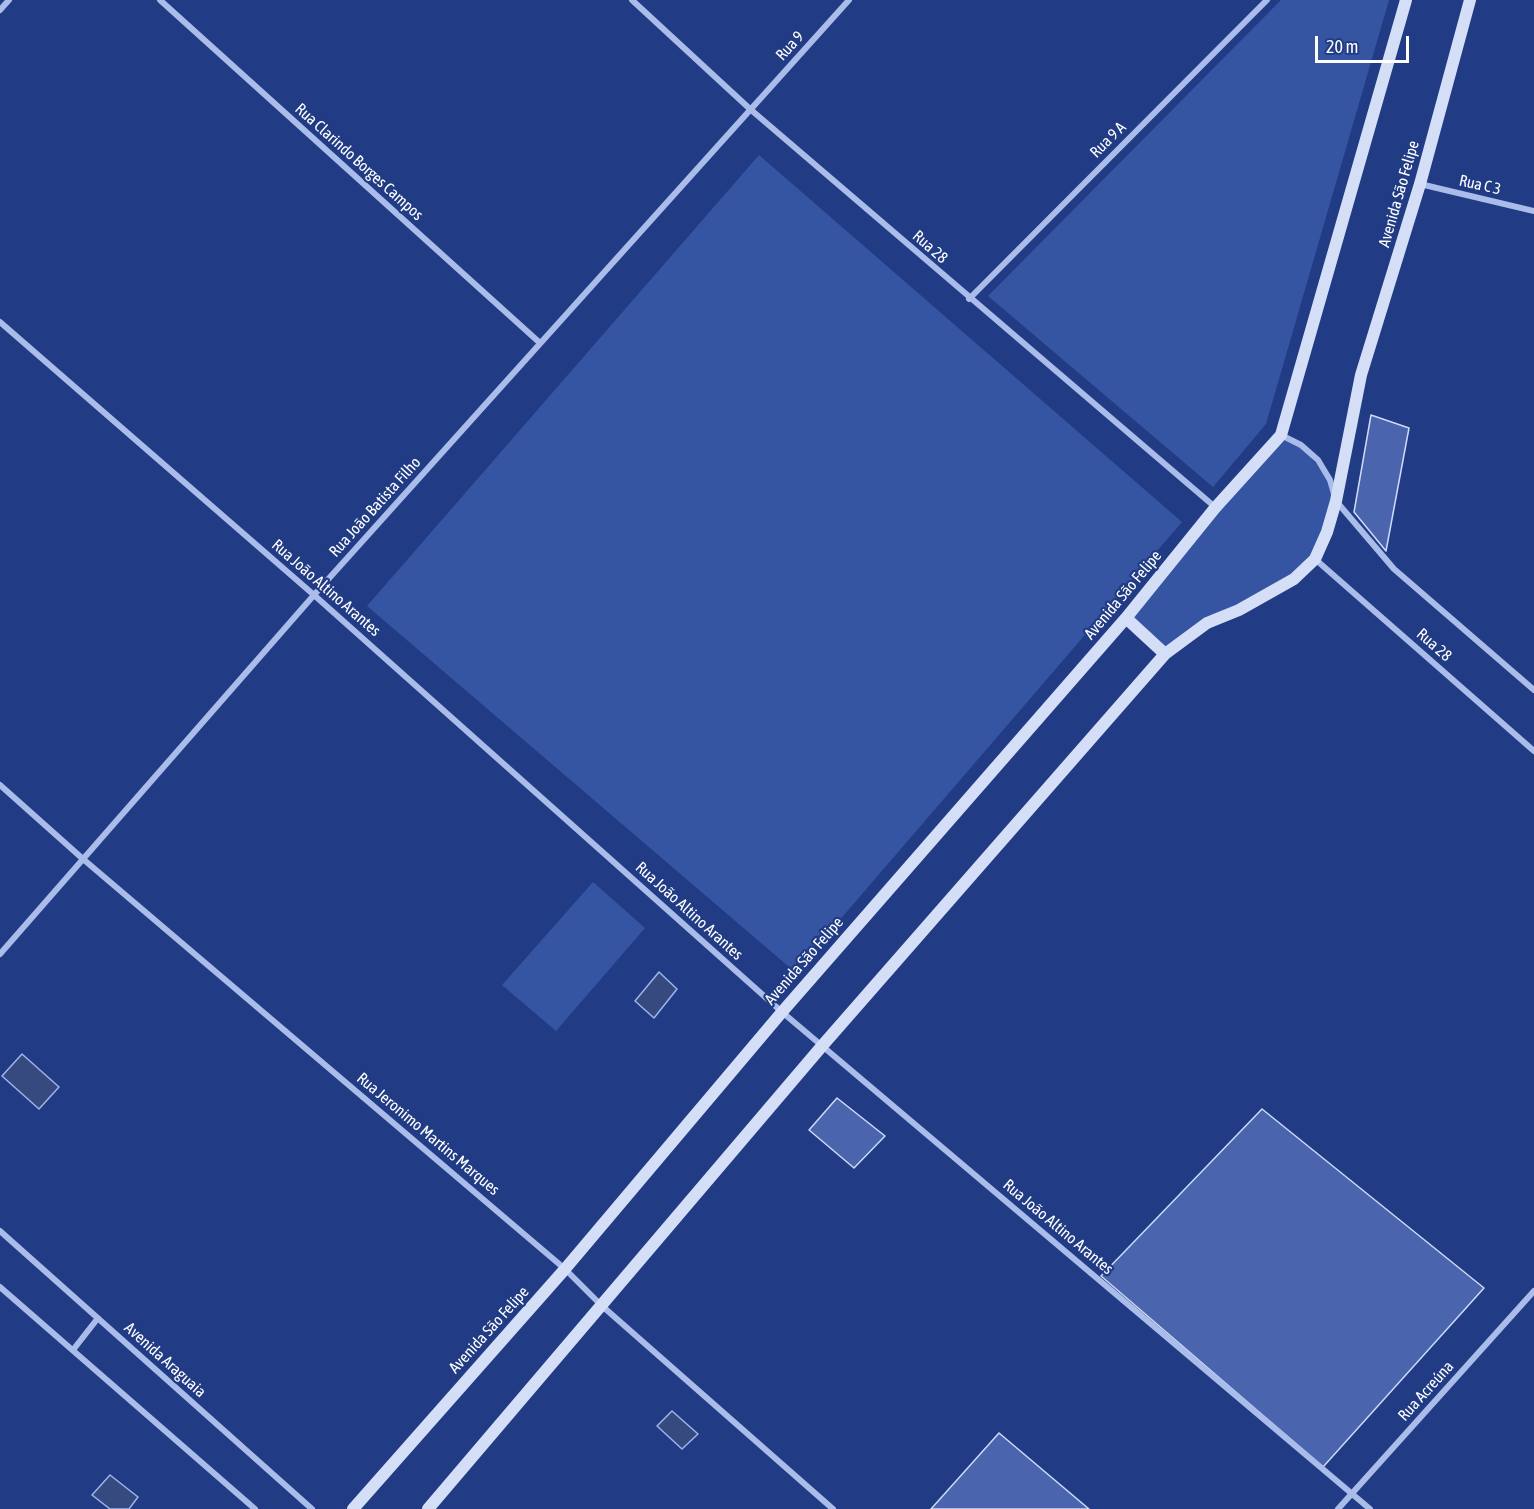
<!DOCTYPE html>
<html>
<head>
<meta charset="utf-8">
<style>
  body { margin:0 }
  #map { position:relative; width:1534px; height:1509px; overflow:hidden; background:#213c85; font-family:"Asap Condensed",sans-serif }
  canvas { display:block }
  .scale { position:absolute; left:1315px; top:36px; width:94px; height:27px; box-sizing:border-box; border:3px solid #fff; border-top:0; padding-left:8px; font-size:18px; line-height:21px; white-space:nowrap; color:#fff; -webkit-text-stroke:4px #213c85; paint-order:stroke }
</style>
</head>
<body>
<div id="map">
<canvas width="1534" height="1509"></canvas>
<div class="scale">20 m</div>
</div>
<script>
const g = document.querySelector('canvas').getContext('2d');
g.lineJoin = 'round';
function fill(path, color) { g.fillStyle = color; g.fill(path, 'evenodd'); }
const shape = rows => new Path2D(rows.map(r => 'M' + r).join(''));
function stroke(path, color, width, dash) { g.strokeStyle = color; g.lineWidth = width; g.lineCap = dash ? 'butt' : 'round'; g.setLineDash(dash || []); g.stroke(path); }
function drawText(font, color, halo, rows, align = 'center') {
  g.font = font + ' "Asap Condensed",sans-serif'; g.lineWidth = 4.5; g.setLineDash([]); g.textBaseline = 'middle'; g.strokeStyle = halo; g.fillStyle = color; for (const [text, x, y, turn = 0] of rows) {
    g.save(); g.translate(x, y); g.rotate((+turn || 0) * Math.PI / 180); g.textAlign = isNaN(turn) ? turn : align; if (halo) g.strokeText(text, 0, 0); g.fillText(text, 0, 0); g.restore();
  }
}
fill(shape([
  [1281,0,1389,0,1266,424,1213,487,988,296],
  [759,155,1182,522,795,972,367,606],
  [1280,438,1299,446,1314,461,1328,480,1334,501,1313,558,1278,586,1165,652,1129,619],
  [593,882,645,928,556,1031,502,985]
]), '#3554a2');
const water = shape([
  [659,972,677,989,654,1018,635,1001,659,972],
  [22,1054,59,1087,39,1109,2,1076,22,1054],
  [672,1411,698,1434,682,1449,657,1426,672,1411],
  [110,1475,138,1497,129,1509,110,1509,92,1495,110,1475]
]);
fill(water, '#374a80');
stroke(water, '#9eb4ea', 1.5);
const building = shape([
  [1371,415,1409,428,1386,551,1354,512,1371,415],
  [837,1098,885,1136,854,1168,809,1130,837,1098],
  [1262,1109,1484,1288,1323,1467,1101,1276,1262,1109],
  [999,1433,1089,1509,931,1509,999,1433]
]);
fill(building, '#4a65ad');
stroke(building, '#cedaf7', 1.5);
stroke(shape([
  [160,0,540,343],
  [632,0,750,109,1215,507],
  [0,10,9,0],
  [1420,184,1534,211],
  [969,299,1267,0],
  [0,322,314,595,782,1012,1370,1509],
  [1281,435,1301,445,1318,460,1330,480,1336,501,1394,569,1534,690],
  [1315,559,1534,751],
  [0,785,83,859,565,1269,601,1305,833,1509],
  [0,954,314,595,849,0],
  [0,1231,312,1509],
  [0,1287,255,1509],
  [73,1350,98,1318],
  [1338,1509,1534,1291]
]), '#aabce9', 6);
stroke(shape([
  [1126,618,1165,654],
  [353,1509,565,1269,782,1012,1126,618,1215,508,1281,435,1406,0],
  [428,1509,822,1046,1165,654,1207,623,1239,610,1294,579,1315,559,1327,532,1336,501,1361,375,1420,184,1470,0]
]), '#d5def7', 12);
drawText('16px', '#fff', '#213c85', [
  ["Rua 9",790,46,-48],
  ["Rua 9 A",1108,140,-45],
  ["Rua Clarindo Borges Campos",359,162,42],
  ["Rua C 3",1480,185,13],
  ["Avenida São Felipe",1399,194,-74],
  ["Rua 28",930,247,41],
  ["Rua João Batista Filho",375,507,-48],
  ["Rua João Altino Arantes",326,588,41],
  ["Avenida São Felipe",1123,595,-50],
  ["Rua 28",1434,645,41],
  ["Rua João Altino Arantes",689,911,42],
  ["Avenida São Felipe",804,961,-49],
  ["Rua Jeronimo Martins Marques",428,1134,40],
  ["Rua João Altino Arantes",1058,1227,40],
  ["Avenida São Felipe",489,1330,-48],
  ["Avenida Araguaia",165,1360,42],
  ["Rua Acreúna",1426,1391,-48]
]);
</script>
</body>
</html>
